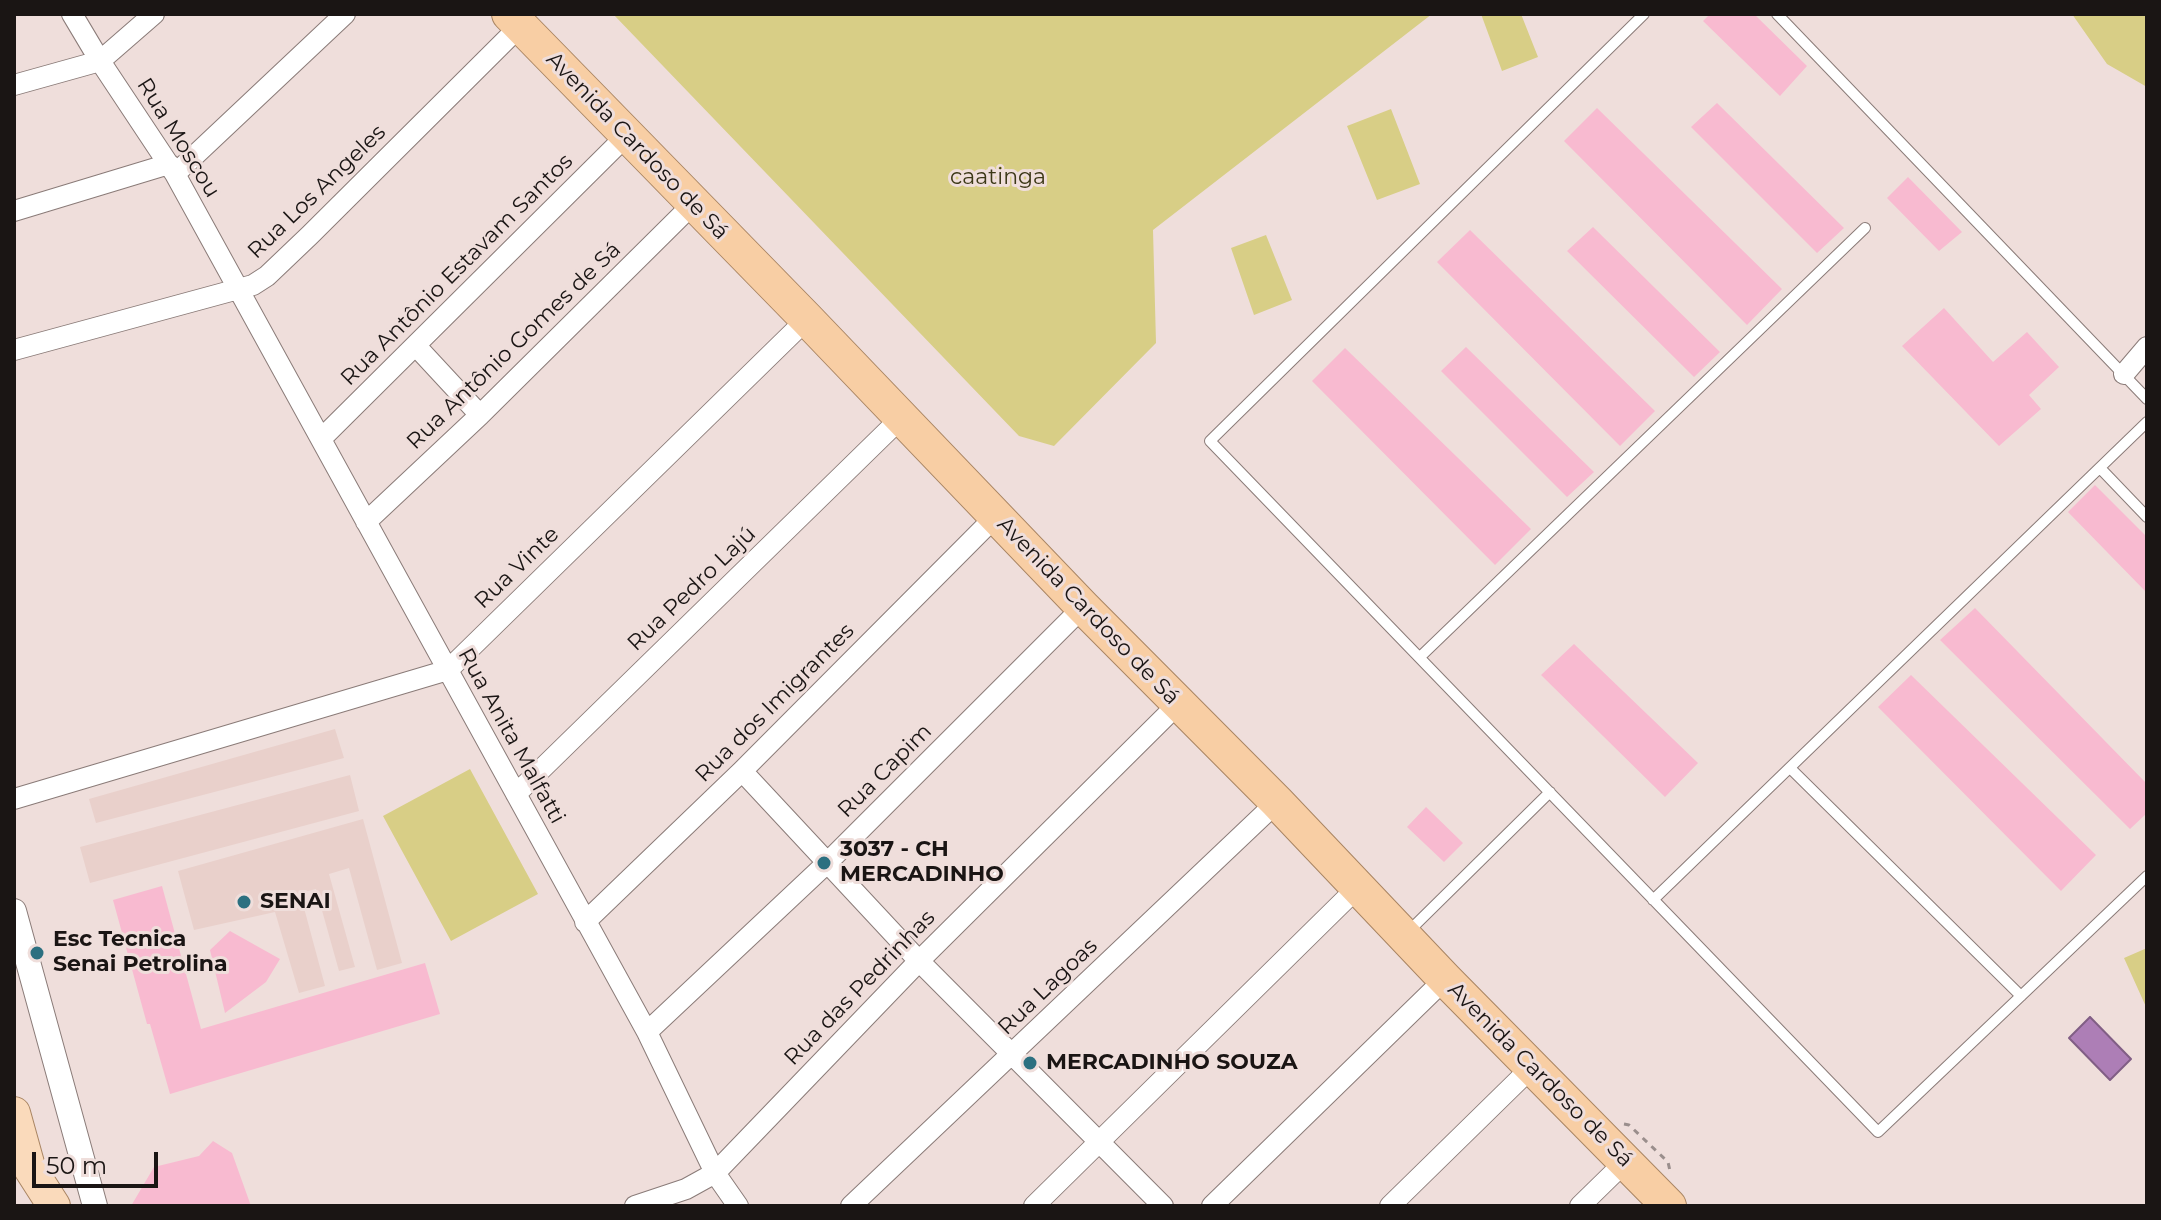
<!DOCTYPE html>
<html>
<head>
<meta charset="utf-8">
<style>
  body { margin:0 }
  #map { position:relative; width:2161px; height:1220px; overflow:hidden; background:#efdedb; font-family:Montserrat,sans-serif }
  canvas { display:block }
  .frame { position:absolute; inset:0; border:16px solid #1a1514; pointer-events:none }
  .scale { position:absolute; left:32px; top:1152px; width:126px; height:36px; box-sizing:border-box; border:4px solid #1a1514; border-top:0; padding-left:10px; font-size:24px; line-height:28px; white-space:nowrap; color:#1a1514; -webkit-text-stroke:6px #efdedb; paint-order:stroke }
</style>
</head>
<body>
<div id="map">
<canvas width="2161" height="1220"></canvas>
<div class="frame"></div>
<div class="scale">50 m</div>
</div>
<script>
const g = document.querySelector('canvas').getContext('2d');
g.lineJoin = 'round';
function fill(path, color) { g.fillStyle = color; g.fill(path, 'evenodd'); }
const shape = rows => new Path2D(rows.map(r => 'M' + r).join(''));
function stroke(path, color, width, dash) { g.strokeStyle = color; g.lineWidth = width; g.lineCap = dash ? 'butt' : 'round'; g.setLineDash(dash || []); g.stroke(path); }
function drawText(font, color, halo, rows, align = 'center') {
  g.font = font + ' Montserrat,sans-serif'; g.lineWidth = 6; g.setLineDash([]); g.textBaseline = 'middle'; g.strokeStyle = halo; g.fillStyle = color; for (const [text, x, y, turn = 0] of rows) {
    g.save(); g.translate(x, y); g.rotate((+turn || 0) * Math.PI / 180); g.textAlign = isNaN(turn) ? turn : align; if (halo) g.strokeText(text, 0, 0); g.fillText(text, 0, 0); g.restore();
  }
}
fill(shape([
  [335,729,344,758,96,823,89,799],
  [350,775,359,811,90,883,80,847],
  [363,819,402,963,377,970,349,868,329,874,355,967,339,971,316,889,300,893,325,986,299,993,275,912,194,930,178,871]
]), '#e9d0cb');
fill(shape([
  [613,14,1432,14,1153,230,1156,343,1054,446,1019,436],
  [1481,14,1521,14,1538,57,1502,71],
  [2072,14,2147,14,2147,87,2107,64],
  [1391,109,1420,184,1377,200,1347,126],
  [1266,235,1292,300,1254,315,1231,248],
  [470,769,538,894,451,941,383,816],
  [2147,948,2147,1009,2124,958]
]), '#d8ce86');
const water = shape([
  [2090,1017,2131,1059,2110,1080,2069,1038,2090,1017]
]);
fill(water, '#ad7eb6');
stroke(water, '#815e85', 2);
fill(shape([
  [1710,14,1754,14,1807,66,1780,96,1703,21],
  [1717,103,1844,228,1817,253,1691,127],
  [1597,108,1782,289,1747,325,1564,141],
  [1908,177,1962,232,1939,251,1887,198],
  [1593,227,1720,352,1694,377,1567,251],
  [1470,230,1655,411,1620,446,1437,262],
  [1944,308,1993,362,2027,332,2059,367,2029,395,2041,409,1999,446,1902,346],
  [1466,347,1594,472,1567,497,1441,371],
  [1345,348,1531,529,1495,565,1312,381],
  [2095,485,2147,537,2147,593,2068,512],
  [1975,608,2147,784,2147,813,2130,829,1940,640],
  [1574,644,1698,763,1665,797,1541,675],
  [1911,675,2096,855,2061,891,1878,707],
  [1426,807,1463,843,1444,862,1407,827],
  [162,886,201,1029,425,963,440,1014,170,1094,150,1024,147,1024,113,900],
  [230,931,280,959,266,982,225,1013,210,950],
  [213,1141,232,1153,251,1206,131,1206,154,1167,199,1156]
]), '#f8bad0');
const service = shape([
  [1644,14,1210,441,1878,1132,2147,876],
  [1777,14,2147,399],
  [2100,468,2147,517],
  [1421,656,1865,228],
  [1790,768,2021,996],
  [1653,900,2147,422],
  [1408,932,1550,792]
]);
const minor = shape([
  [72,14,100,61,175,174,647,1032,715,1173,738,1206],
  [14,85,100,61,154,14],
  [175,174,345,14],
  [14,211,169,164],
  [416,346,480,415],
  [14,350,253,285,267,276,310,235,520,26],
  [2124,374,2147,347],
  [321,439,627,135],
  [366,522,480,415,693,204],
  [742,771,919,961,1163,1206],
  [516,794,902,417],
  [14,799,448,670,807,319],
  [585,922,742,771,996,516],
  [647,1032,827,863,1083,607],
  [635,1206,686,1189,715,1173,919,961,1178,704],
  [851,1206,1277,802],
  [1034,1206,1358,887],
  [1212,1206,1445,979],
  [1390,1206,1532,1067],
  [1580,1206,1625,1162]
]);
const tertiary = shape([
  [14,911,95,1206]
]);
const primary = shape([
  [14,1113,29,1167,54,1206]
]);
const trunk = shape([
  [509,14,807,319,1083,607,1277,802,1445,979,1669,1206]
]);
stroke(service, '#8a7b78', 12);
stroke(minor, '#8a7b78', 22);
stroke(tertiary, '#8a7b78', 26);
stroke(primary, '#a98563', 34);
stroke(trunk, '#a98563', 36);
stroke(shape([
  [1624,1124,1629,1125,1668,1162,1670,1171]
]), '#9a8e8c', 3, [6, 6]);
stroke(service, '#fff', 10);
stroke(minor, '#fff', 20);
stroke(tertiary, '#fff', 24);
stroke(primary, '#fadabb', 32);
stroke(trunk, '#f8cea4', 34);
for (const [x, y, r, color] of [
  [824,863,8,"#2c7080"],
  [244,902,8,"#2c7080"],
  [37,953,8,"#2c7080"],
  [1030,1063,8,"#2c7080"]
]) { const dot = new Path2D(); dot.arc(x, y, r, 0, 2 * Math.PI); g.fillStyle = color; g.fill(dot); stroke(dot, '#efdedb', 3); }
drawText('22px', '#1a1514', '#efdedb', [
  ["Rua Moscou",178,138,58],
  ["Avenida Cardoso de Sá",637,146,46],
  ["Rua Los Angeles",317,192,-44],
  ["Rua Antônio Estavam Santos",457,270,-45],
  ["Rua Antônio Gomes de Sá",514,346,-44],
  ["Rua Vinte",517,568,-44],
  ["Rua Pedro Lajú",692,589,-44],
  ["Avenida Cardoso de Sá",1088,611,46],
  ["Rua dos Imigrantes",775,703,-45],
  ["Rua Anita Malfatti",511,736,61],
  ["Rua Capim",885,771,-45],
  ["Rua Lagoas",1048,987,-44],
  ["Rua das Pedrinhas",860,988,-46],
  ["Avenida Cardoso de Sá",1540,1075,45]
]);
drawText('22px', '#3c3817', '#efdedb', [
  ["caatinga",998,178]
]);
drawText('bold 22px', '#1a1514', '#efdedb', [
  ["3037 - CH",840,850],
  ["MERCADINHO",840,875],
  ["SENAI",260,902],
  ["Esc Tecnica",53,940],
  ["Senai Petrolina",53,965],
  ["MERCADINHO SOUZA",1046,1063]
], 'left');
</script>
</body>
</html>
